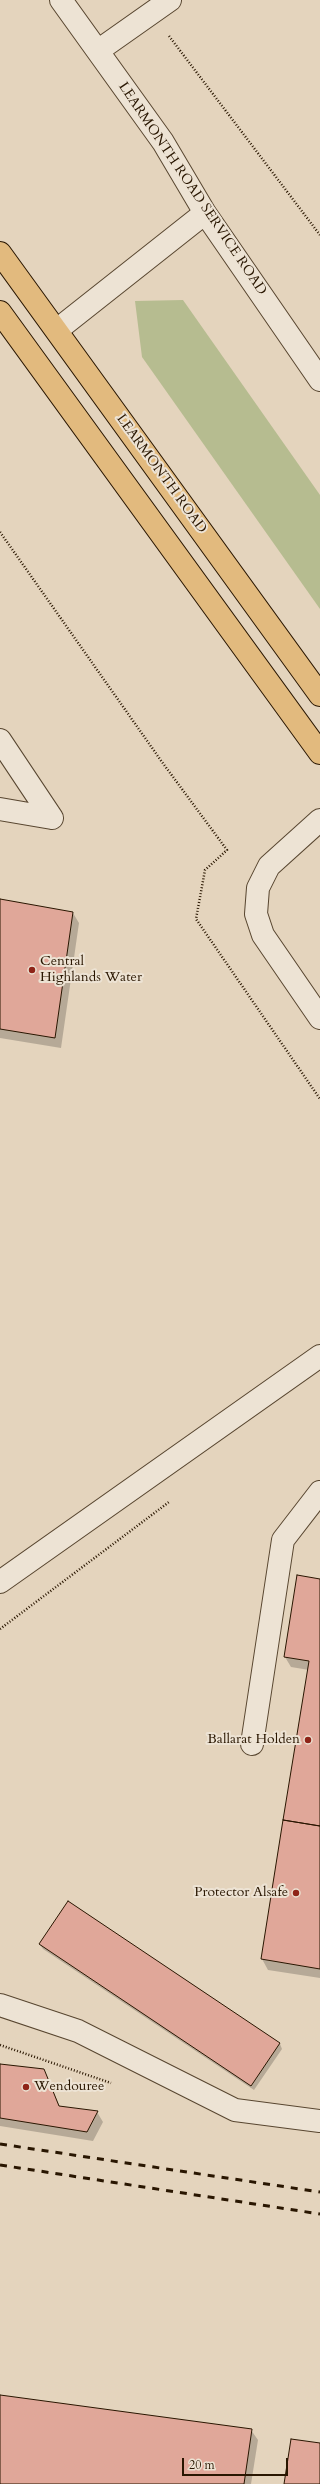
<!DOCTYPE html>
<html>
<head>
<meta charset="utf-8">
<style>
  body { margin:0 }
  #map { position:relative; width:320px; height:2484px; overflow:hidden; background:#e4d4bd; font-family:Cardo,serif }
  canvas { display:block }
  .scale { position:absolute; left:182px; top:2458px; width:106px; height:18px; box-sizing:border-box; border:2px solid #291601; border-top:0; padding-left:5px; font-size:12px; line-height:14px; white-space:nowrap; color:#291601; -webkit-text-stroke:3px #ede3d4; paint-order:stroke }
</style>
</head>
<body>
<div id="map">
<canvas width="320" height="2484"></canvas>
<div class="scale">20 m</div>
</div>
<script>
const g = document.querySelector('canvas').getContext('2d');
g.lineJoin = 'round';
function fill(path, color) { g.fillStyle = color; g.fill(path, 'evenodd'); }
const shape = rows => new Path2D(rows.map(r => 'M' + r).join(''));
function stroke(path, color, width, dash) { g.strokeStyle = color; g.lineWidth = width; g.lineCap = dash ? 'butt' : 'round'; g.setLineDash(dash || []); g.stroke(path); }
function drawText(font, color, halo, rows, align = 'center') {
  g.font = font + ' Cardo,serif'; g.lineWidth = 4; g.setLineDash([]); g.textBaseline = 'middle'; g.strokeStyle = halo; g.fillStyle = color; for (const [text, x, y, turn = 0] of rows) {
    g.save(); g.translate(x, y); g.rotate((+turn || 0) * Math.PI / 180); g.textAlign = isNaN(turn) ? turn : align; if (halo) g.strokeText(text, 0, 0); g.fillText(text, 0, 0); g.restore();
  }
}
fill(shape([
  [183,300,320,495,320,609,142,357,135,301]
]), '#b6bc90');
fill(shape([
  [0,900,73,913,79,923,61,1048,0,1038],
  [320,1580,320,1978,268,1970,262,1959,309,1670,291,1667,285,1657],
  [68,1903,280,2044,282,2049,254,2090,43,1949,40,1945],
  [0,2065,44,2070,60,2107,97,2112,103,2122,93,2141,0,2126],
  [0,2396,251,2430,258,2440,251,2484,0,2484]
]), '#0003');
const building = shape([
  [0,899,73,912,55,1038,0,1029,0,899],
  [297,1575,320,1579,320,1826,283,1820,309,1661,284,1657,297,1575],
  [283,1820,320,1826,320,1969,261,1959,283,1820],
  [68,1901,280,2043,251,2086,39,1944,68,1901],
  [0,2064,44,2069,59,2106,98,2111,87,2132,0,2118,0,2064],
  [0,2395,252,2429,244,2484,0,2484,0,2395],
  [291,2439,320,2443,320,2484,284,2484,291,2439]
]);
fill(building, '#e0a799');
stroke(building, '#291601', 1);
const minor = shape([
  [61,0,163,142,205,213,320,380],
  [99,50,170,0],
  [57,330,205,213],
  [0,740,52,818],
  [0,809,52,818],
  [320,820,269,866,258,888,256,914,263,935,320,1018],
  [0,1582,320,1356],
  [252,1744,283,1540,320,1492],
  [0,2005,78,2031,235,2110,320,2121]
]);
const major = shape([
  [0,253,320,695],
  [0,312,320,753]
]);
stroke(minor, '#584630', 24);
stroke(major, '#291601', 24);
stroke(shape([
  [169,36,320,235],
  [0,532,162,762,227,850,205,870,196,919,320,1099],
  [0,1629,169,1502],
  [0,2045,111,2083]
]), '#291601', 2.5, [1, 2]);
stroke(minor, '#ede3d4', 22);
stroke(major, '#e2ba7e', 22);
stroke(shape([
  [0,2144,320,2192],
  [0,2165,320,2214]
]), '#291601', 3, [7, 7]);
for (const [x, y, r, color] of [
  [32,970,4,"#8f2418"],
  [308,1740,4,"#8f2418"],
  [296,1893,4,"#8f2418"],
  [26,2087,4,"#8f2418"]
]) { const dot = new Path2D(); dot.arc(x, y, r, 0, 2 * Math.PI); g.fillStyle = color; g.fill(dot); stroke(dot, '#ede3d4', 1.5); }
drawText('14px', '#291601', '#ede3d4', [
  ["LEARMONTH ROAD SERVICE ROAD",192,189,56],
  ["LEARMONTH ROAD",161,474,54]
]);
drawText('14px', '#291601', '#ede3d4', [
  ["Central",40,962],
  ["Highlands Water",40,978],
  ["Ballarat Holden",300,1740,"right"],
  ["Protector Alsafe",288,1893,"right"],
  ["Wendouree",34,2087]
], 'left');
</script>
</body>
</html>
